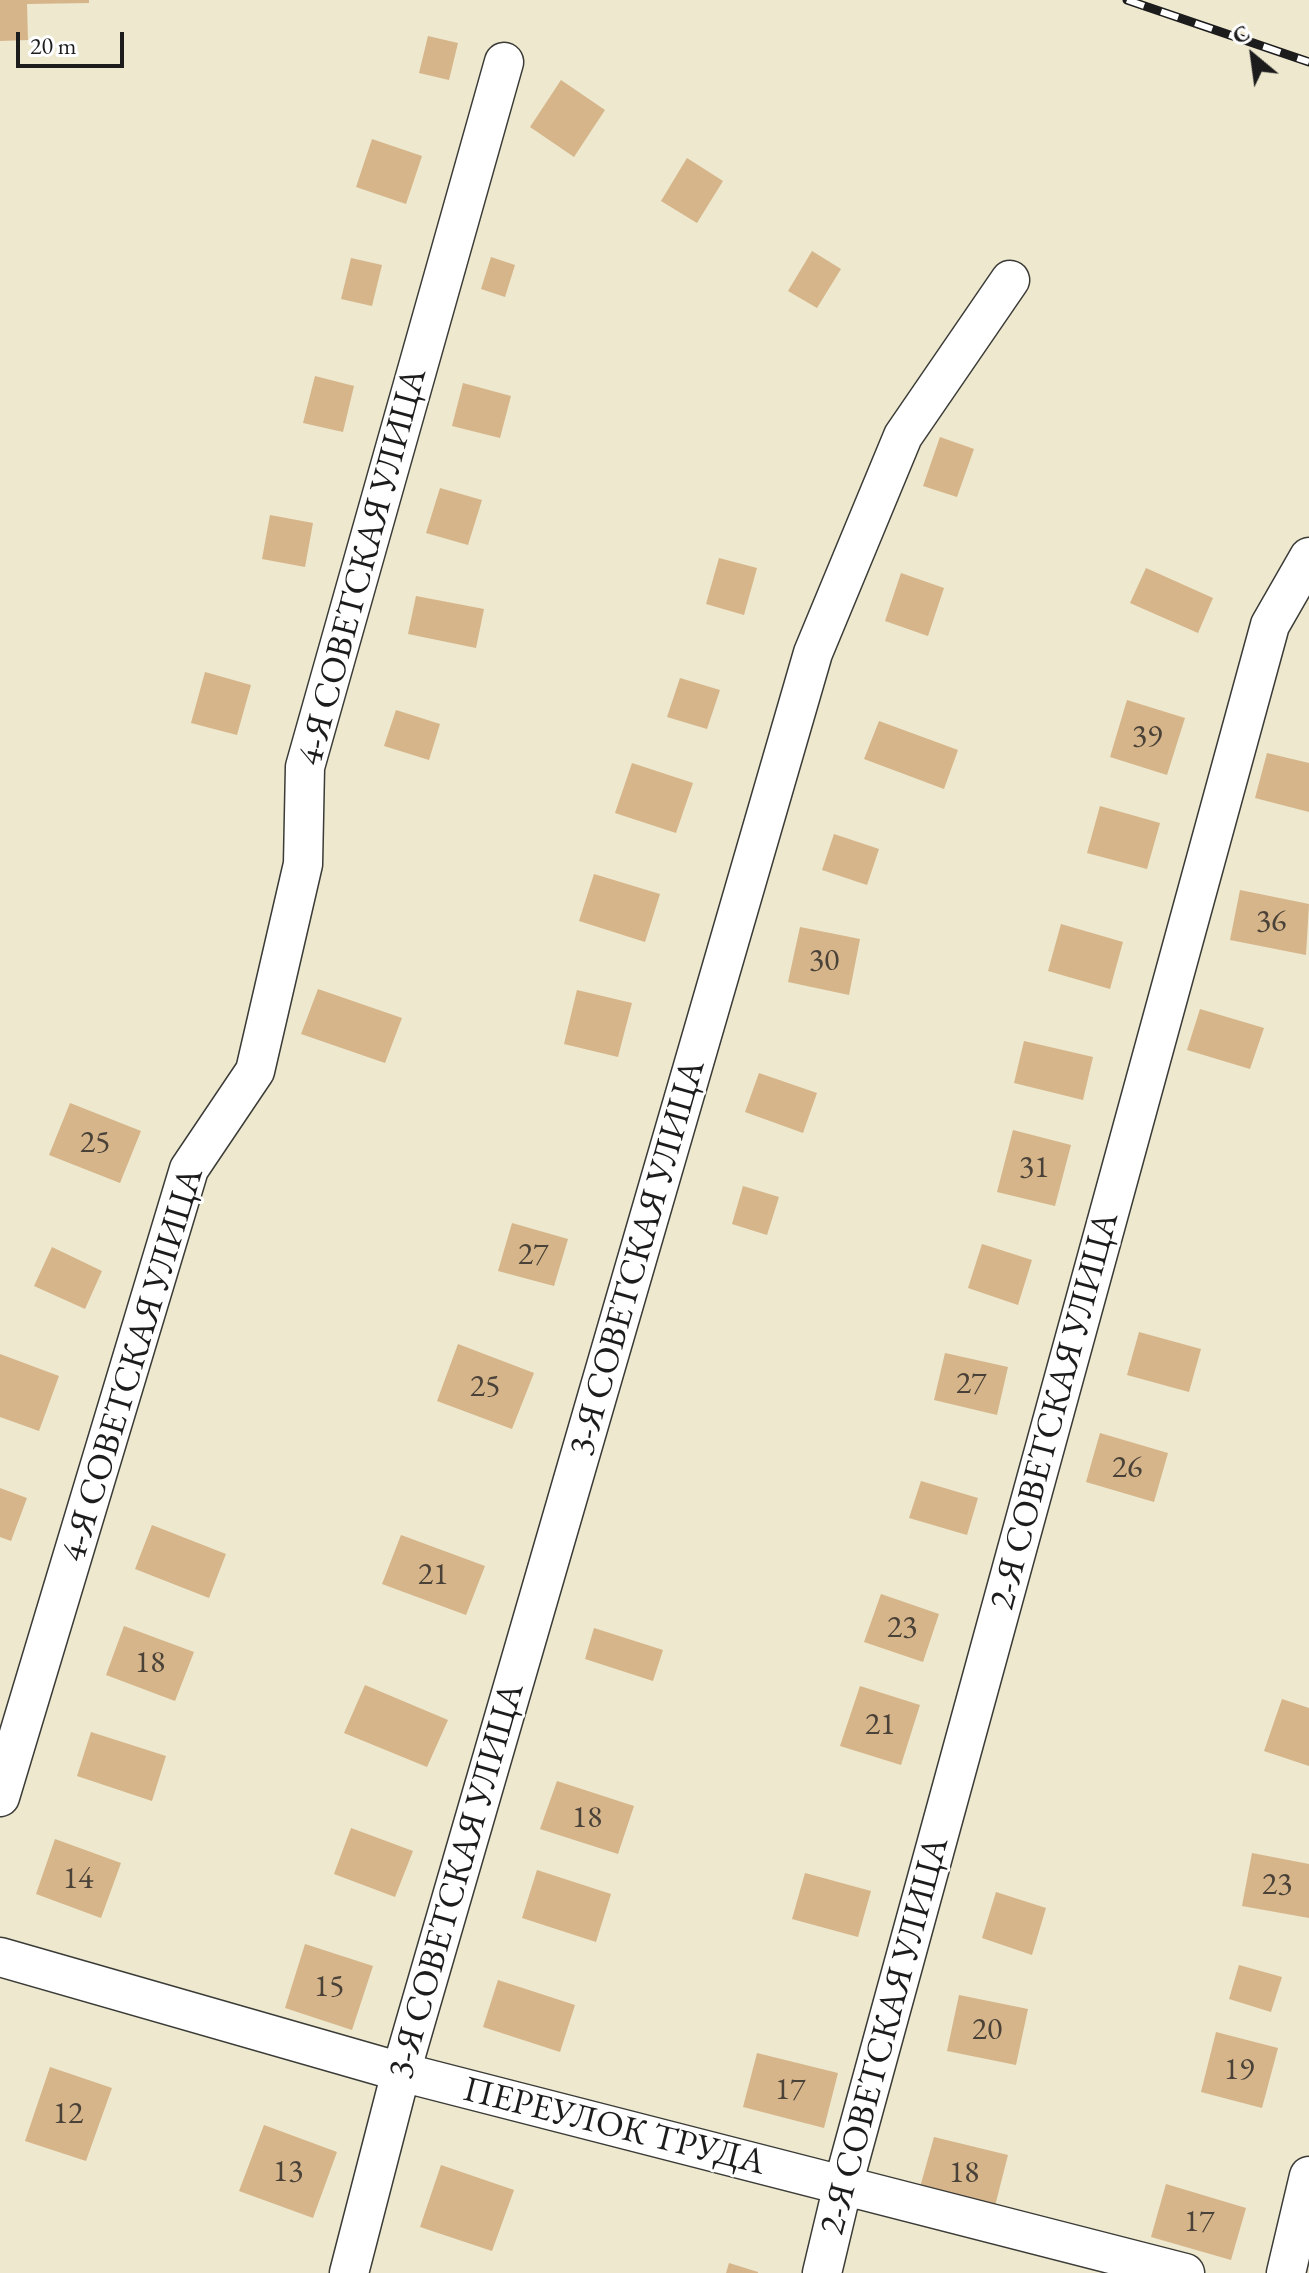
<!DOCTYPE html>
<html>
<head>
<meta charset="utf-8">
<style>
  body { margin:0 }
  #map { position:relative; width:1309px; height:2273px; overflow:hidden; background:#ede8ce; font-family:"EB Garamond",serif }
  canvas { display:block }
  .north { position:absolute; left:1213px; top:16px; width:80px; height:80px; -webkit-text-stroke:6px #fff; paint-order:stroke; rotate:331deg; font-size:22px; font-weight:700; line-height:32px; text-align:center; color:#1c1c1c }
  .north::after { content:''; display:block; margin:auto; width:28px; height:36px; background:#1c1c1c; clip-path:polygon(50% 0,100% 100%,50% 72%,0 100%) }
  .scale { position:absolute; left:16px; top:32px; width:108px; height:36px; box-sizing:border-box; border:4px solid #1c1c1c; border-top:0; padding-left:10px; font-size:24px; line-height:28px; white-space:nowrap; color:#1c1c1c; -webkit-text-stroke:6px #fff; paint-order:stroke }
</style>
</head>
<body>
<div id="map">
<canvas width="1309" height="2273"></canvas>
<div class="north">С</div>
<div class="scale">20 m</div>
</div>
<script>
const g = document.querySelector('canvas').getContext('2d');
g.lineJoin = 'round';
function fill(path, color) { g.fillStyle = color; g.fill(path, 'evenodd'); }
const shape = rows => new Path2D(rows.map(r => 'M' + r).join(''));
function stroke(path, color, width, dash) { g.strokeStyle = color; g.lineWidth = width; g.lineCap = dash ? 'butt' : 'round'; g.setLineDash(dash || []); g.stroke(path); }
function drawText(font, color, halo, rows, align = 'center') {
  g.font = font + ' "EB Garamond",serif'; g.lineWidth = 6; g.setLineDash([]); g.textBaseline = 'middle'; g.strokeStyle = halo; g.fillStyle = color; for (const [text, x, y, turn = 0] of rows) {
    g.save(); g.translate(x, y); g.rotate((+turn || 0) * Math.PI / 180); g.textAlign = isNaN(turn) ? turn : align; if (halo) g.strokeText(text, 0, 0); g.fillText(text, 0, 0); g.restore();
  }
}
fill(shape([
  [0,0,89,0,89,3,27,4,28,40,0,41],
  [428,36,458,43,449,80,419,73],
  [561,80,605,110,574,157,530,127],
  [372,139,422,156,406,204,356,187],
  [687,158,723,181,697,223,661,201],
  [812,251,841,269,817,308,788,291],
  [491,257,515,265,505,297,481,289],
  [351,258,382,265,372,306,341,299],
  [315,376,354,386,343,432,303,423],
  [463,383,511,396,500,438,452,426],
  [940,437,974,449,957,497,923,486],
  [440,488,482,500,468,545,426,533],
  [270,515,313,523,305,567,262,559],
  [719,558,757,568,744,615,706,604],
  [1146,568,1213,598,1198,633,1130,603],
  [901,573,944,588,928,636,885,621],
  [416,596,484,609,476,648,408,634],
  [205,672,251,685,237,735,191,723],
  [680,678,720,690,707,729,667,717],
  [1127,700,1185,718,1167,775,1110,757],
  [396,710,440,724,429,760,384,746],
  [879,721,958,750,944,789,864,759],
  [1267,753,1309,763,1309,812,1255,798],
  [632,763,693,783,676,833,615,813],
  [1100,806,1160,823,1147,869,1087,853],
  [834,834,879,849,867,885,822,870],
  [594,874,660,894,645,942,579,921],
  [1240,890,1309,904,1306,955,1230,940],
  [1061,924,1123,942,1110,989,1048,971],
  [800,927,860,939,849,995,788,982],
  [318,989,402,1018,385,1063,301,1034],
  [577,990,632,1003,618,1057,564,1044],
  [1200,1009,1264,1028,1250,1069,1187,1050],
  [1024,1041,1093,1057,1083,1100,1014,1083],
  [759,1073,817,1093,803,1133,745,1112],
  [70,1103,141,1131,120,1183,49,1155],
  [1013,1130,1071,1145,1055,1206,997,1192],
  [743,1186,779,1197,767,1235,732,1224],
  [512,1223,568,1239,554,1286,498,1271],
  [982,1244,1032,1260,1018,1305,968,1288],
  [52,1247,102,1271,85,1309,34,1286],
  [1139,1332,1201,1349,1189,1392,1127,1375],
  [458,1344,534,1373,512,1429,437,1401],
  [945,1353,1008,1367,997,1415,934,1400],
  [0,1354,59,1376,39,1431,0,1417],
  [1100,1433,1168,1453,1154,1502,1086,1482],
  [921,1481,978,1498,967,1535,909,1518],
  [0,1488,27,1498,11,1541,0,1537],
  [152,1525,226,1554,209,1598,135,1569],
  [401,1535,485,1566,466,1615,382,1584],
  [881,1594,939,1614,923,1662,864,1642],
  [124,1626,194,1652,175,1701,106,1675],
  [594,1628,663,1650,653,1681,585,1659],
  [365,1685,448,1720,427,1767,344,1733],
  [860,1686,920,1705,901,1765,840,1746],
  [1282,1699,1309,1708,1309,1766,1264,1751],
  [91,1732,166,1756,152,1801,77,1776],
  [557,1781,634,1806,618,1854,540,1829],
  [351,1828,413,1851,395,1897,334,1874],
  [55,1839,121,1863,101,1918,36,1894],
  [1252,1853,1309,1864,1309,1918,1242,1906],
  [537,1870,611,1894,596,1942,522,1918],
  [805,1873,871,1891,858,1937,792,1919],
  [996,1892,1046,1908,1032,1955,982,1938],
  [305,1944,373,1966,352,2030,285,2008],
  [1239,1965,1282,1977,1271,2012,1229,1999],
  [498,1980,575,2005,560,2052,483,2027],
  [959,1995,1028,2009,1016,2065,947,2051],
  [1216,2032,1278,2048,1262,2108,1201,2092],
  [757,2053,838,2073,824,2128,743,2107],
  [50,2067,112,2088,86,2161,25,2141],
  [264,2125,337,2152,313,2218,239,2191],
  [934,2137,1008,2155,994,2210,919,2191],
  [441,2165,514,2190,492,2251,420,2227],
  [1166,2184,1246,2208,1231,2260,1151,2237],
  [729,2263,758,2272,758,2273,726,2273]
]), '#d6b58a');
const street = shape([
  [0,1797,189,1169,255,1071,303,864,305,767,504,62],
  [0,1957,401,2072,1185,2273],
  [349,2273,401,2072,813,653,903,436,1010,280],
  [822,2273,843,2185,1270,625,1309,557],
  [1286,2273,1309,2176]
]);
stroke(street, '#3b3b37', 41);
stroke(street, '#fff', 38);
const rail = shape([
  [1127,0,1309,62]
]);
stroke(rail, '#1c1c1c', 9);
stroke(rail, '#fff', 6, [18]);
drawText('32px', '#4a4238', null, [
  ["39",1147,737],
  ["36",1271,922],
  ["30",824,961],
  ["25",95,1143],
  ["31",1034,1168],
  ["27",533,1255],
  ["27",971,1384],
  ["25",485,1387],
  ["26",1127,1468],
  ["21",433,1575],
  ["23",902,1628],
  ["18",150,1663],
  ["21",880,1725],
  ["18",587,1818],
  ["14",78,1879],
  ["23",1277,1885],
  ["15",329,1987],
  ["20",987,2030],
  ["19",1239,2070],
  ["17",790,2090],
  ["12",68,2114],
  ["13",288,2172],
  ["18",964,2173],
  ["17",1199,2222]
]);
drawText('36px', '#1c1c1c', '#fff', [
  ["4-Я СОВЕТСКАЯ УЛИЦА",363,567,-75],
  ["3-Я СОВЕТСКАЯ УЛИЦА",638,1258,-74],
  ["4-Я СОВЕТСКАЯ УЛИЦА",133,1365,-73],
  ["2-Я СОВЕТСКАЯ УЛИЦА",1055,1411,-75],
  ["3-Я СОВЕТСКАЯ УЛИЦА",457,1881,-74],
  ["2-Я СОВЕТСКАЯ УЛИЦА",885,2036,-75],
  ["ПЕРЕУЛОК ТРУДА",614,2127,14]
]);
</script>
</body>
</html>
